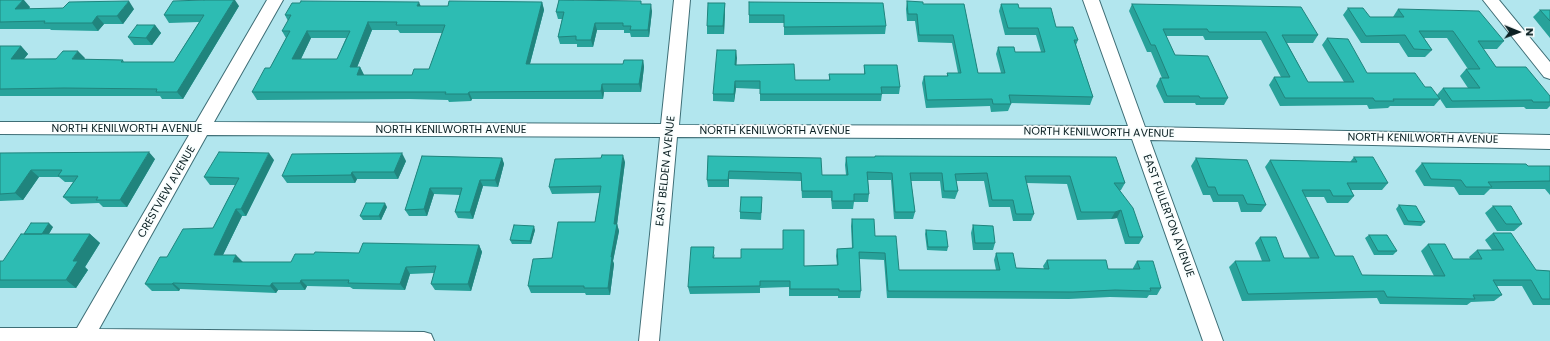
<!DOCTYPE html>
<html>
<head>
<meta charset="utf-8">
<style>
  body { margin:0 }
  #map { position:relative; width:1550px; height:341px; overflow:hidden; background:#b2e6ee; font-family:Poppins,sans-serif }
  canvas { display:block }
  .north { position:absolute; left:1498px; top:12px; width:40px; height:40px; -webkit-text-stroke:3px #f9fefe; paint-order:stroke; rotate:91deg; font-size:11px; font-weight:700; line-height:16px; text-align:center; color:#0b2023 }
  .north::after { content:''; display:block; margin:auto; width:14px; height:18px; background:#0b2023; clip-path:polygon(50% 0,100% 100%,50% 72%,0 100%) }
</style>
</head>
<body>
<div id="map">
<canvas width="1550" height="341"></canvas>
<div class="north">N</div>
</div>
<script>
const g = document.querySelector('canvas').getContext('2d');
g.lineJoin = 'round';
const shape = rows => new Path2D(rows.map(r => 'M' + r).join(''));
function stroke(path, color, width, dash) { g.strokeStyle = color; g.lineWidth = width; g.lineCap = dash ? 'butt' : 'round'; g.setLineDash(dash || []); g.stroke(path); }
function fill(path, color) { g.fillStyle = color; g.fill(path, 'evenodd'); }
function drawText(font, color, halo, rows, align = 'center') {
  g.font = font + ' Poppins,sans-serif'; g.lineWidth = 3.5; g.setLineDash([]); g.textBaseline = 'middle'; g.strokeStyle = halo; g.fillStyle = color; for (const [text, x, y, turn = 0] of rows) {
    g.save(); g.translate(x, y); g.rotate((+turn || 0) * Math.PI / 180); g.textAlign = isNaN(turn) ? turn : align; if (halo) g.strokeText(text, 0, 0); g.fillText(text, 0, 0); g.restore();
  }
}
const street = shape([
  [267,0,283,0,214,122,661,124,674,0,690,0,679,125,1128,126,1083,0,1099,0,1145,127,1550,135,1550,149,1150,140,1223,341,1203,341,1132,139,677,137,659,341,639,341,660,137,207,135,99,329,424,332,431,334,434,341,0,341,0,328,77,328,189,135,0,134,0,122,196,122,267,0],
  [1483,0,1499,0,1550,62,1550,79,1544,77,1483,0]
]);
stroke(street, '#3e6e76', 2);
fill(street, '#fff');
fill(shape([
  [0,0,30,7,29,9,134,9,123,24,104,24,98,31,51,30,50,29,0,29],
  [559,0,574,0,574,1,642,4,652,11,649,37,631,37,630,33,624,33,624,30,597,30,593,47,577,47,577,44,560,44,558,37,562,19,558,19,556,12],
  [907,1,923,4,964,4,978,73,1001,73,996,54,998,47,1015,52,1041,52,1036,35,1005,35,999,11,1001,4,1019,8,1056,27,1078,40,1076,45,1093,97,1090,105,1010,103,1011,104,1008,111,991,112,990,106,926,108,922,83,924,76,947,76,947,73,958,73,952,43,918,42,915,21,907,21,906,9],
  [542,2,544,10,530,64,623,64,643,60,644,67,641,92,604,92,603,99,472,99,471,101,449,102,448,100,409,99,257,100,252,92,270,68,286,38,282,31,288,21,285,15,421,6,448,6],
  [372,30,398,30,400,33,442,33,429,69,412,75,364,75,360,67,357,67],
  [311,38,346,38,337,59,301,59],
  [749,2,886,26,885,34,784,35,784,23,749,23],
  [725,3,725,11,724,34,707,34,707,26],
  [1132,4,1318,35,1313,43,1287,43,1308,82,1344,82,1322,45,1327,38,1367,73,1425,87,1437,95,1443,88,1468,88,1460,76,1466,69,1468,69,1447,38,1424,38,1432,50,1425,57,1408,57,1399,43,1361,43,1343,15,1348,8,1370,17,1393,17,1398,9,1504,41,1497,49,1483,49,1496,67,1550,96,1550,106,1547,109,1526,109,1524,107,1446,108,1440,99,1434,106,1390,106,1388,108,1369,109,1367,105,1280,106,1269,85,1274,77,1281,77,1261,40,1205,40,1203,36,1166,36,1175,55,1228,98,1224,105,1196,105,1195,103,1164,103,1156,86,1160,78,1162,78,1151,52,1147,52,1129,11],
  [239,6,183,99,162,99,160,96,0,96,0,46,21,46,28,54,24,59,85,58,84,59,123,60,124,62,174,62,199,22,169,23,164,15],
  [1540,10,1550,10,1550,38,1533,17],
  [155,25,161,33,152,45,134,45,128,37],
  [736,50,736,65,795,80,829,80,829,74,864,74,864,65,900,87,899,94,882,94,881,101,760,101,760,89,736,88,734,102,713,101,713,94],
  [0,153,155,159,127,207,103,207,99,203,71,204,63,197,73,182,65,182,59,177,39,177,23,200,0,201],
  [422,156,502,158,504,164,498,187,483,186,473,219,458,218,455,212,460,195,434,194,427,216,409,216,405,210],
  [708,156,822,175,846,175,845,165,846,157,1116,157,1125,183,1121,190,1120,190,1143,237,1139,244,1125,244,1117,218,1111,219,1077,220,1067,184,1026,183,1034,214,1031,221,1013,221,1010,207,989,207,984,181,956,181,958,191,955,199,942,198,940,181,911,181,915,212,913,219,894,219,891,180,868,180,869,194,868,202,854,202,853,209,832,209,831,198,802,198,801,181,729,179,729,187,708,187,707,180],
  [1354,157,1388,183,1382,190,1351,190,1354,196,1348,203,1327,203,1324,197,1305,197,1335,256,1362,275,1434,276,1421,251,1428,244,1453,259,1470,259,1469,257,1477,250,1492,250,1485,240,1493,233,1536,270,1550,271,1550,305,1533,305,1522,286,1497,286,1502,295,1494,301,1471,302,1467,305,1380,304,1377,298,1242,301,1229,267,1235,261,1262,261,1255,243,1260,237,1284,258,1310,258,1265,167,1270,160,1350,162],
  [1196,158,1266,205,1261,212,1241,212,1238,202,1213,202,1210,195,1203,195,1191,166],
  [274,160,246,216,242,216,223,255,242,262,291,262,314,254,359,253,479,245,482,252,471,291,435,290,431,284,434,273,410,274,405,290,353,289,350,287,307,286,305,290,278,290,276,293,180,289,179,291,152,291,145,284,167,257,213,228,235,185,210,185,204,177],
  [406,161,398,179,357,179,355,183,287,183,282,176],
  [625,162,617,224,619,231,613,261,614,264,610,295,586,295,585,293,531,293,528,286,552,258,595,222,600,193,552,194,549,187],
  [1422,163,1528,166,1550,166,1550,195,1545,189,1490,189,1484,195,1459,195,1454,187,1424,186,1415,171],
  [762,204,761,220,740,219,740,212],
  [1399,205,1425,222,1421,226,1404,225,1396,209],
  [1493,206,1522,224,1514,231,1497,231,1485,213],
  [387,207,381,220,363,220,360,216],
  [852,219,875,236,899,270,996,270,994,260,996,253,1016,268,1044,269,1043,266,1047,260,1108,269,1133,269,1133,268,1137,261,1161,288,1157,295,1149,295,1147,298,1110,297,1069,299,887,298,884,260,859,259,861,291,860,298,838,298,838,296,789,296,789,287,760,288,760,293,690,294,688,287,715,254,714,258,741,258,804,266,837,265,836,256,837,249,852,248,851,226],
  [973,225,995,243,993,250,973,250,971,233],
  [53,227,49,234,90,234,100,243,85,267,88,270,76,288,0,288,0,261,3,261,24,234],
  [535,230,531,244,512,244,510,240],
  [926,230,948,247,947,251,927,250,925,234],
  [1369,235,1397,251,1393,255,1374,255,1365,238]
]), '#27a29a');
fill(shape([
  [23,0,24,0,30,7,22,16,15,9],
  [234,0,235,0,239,6,183,99,177,92],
  [129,1,134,9,123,24,117,16],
  [419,2,422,9,417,6],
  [542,2,544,10,528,71,526,64],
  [725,3,725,11,724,34,723,26],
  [651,4,652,11,649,37,648,30],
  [97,16,104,24,98,31,92,23],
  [368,22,372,30,354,75,350,67],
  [595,23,597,30,593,47,591,40],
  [155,25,161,33,152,45,146,38],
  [307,31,311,38,297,67,292,59],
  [21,46,28,54,18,66,11,59],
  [736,50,737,58,736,72,735,65],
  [78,51,85,58,79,66,72,59],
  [643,60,644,67,641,92,639,84],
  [360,67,364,75,361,83,357,75],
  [735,81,736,88,734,102,734,94],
  [602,84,604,92,603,99,601,91],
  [469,92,472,99,471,101,468,94],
  [149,152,155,159,127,207,120,200],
  [269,153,274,160,246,216,241,209],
  [402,153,406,161,398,179,394,172],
  [623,155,625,162,617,225,617,224,619,231,613,261,614,264,610,295,608,288,614,224],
  [502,158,504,164,498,187,495,180],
  [31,170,39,177,23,200,15,193],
  [729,171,729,187,728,180],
  [352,172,357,179,355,183,351,175],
  [480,180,483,186,473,219,470,212],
  [430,188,434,194,427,216,424,209],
  [385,203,387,207,381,220,379,216],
  [236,209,242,216,220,261,214,255],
  [1121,210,1117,218,1111,219,1115,212],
  [49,223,53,227,45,240,40,236],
  [534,226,535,230,531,244,530,241],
  [90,234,100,243,85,267,88,270,76,288,66,280,73,261],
  [479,245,482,252,471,291,468,284],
  [236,255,243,262,233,262],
  [406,267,410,274,405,290,400,284],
  [301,280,307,286,305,290,300,283],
  [173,283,180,289,179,291,172,284],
  [272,283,278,290,276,293,270,286]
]), '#20847d');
const building = shape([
  [0,0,23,0,15,9,63,8,69,2,129,1,117,16,97,16,92,23,44,23,45,21,0,22,0,0],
  [204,0,234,0,177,92,156,92,157,89,64,88,0,89,0,46,21,46,11,59,56,59,63,51,78,51,72,59,123,60,121,62,174,62,204,15,164,15,173,1,204,0],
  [559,0,641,1,641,4,651,4,648,30,630,30,631,26,623,26,623,23,595,23,591,40,576,40,576,36,558,37,564,12,556,12,559,0],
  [301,1,419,2,417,6,448,6,449,1,542,2,526,64,623,64,624,60,643,60,639,84,602,84,601,91,469,92,468,94,445,94,446,92,252,92,265,68,270,68,290,31,282,31,291,15,285,15,292,3,300,3,301,1],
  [368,22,397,22,396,25,445,25,429,69,414,69,412,75,357,75,360,67,350,67,368,22],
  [307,31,350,31,337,59,292,59,307,31],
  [907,1,923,2,923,4,964,4,978,73,1005,73,998,47,1014,47,1015,52,1045,52,1038,28,1008,28,1001,4,1018,4,1019,8,1051,8,1056,27,1073,27,1078,40,1074,40,1093,97,1009,95,1011,104,993,104,992,99,927,100,924,76,948,76,947,73,961,73,953,35,919,35,917,14,908,14,907,1],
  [749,2,883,3,886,26,784,27,784,15,749,15,749,2],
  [708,3,725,3,723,26,707,26,708,3],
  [1132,4,1301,7,1318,35,1282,35,1308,82,1354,82,1327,38,1348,39,1367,73,1415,73,1425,87,1431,87,1440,99,1393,99,1394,101,1375,101,1373,98,1285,98,1274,77,1290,77,1266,32,1209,32,1207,29,1163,29,1175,55,1208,56,1228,98,1200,98,1199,96,1167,96,1160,78,1169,78,1155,45,1151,45,1132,4],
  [1348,8,1363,8,1370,17,1404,17,1398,9,1479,11,1504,41,1478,41,1496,67,1526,67,1550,96,1550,102,1533,102,1532,100,1452,101,1443,88,1480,88,1466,69,1480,69,1453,31,1419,31,1432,50,1414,49,1405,35,1366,36,1348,8],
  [1540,10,1550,10,1550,21,1540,10],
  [137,25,155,25,146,38,128,37,137,25],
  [717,50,736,50,735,65,794,64,795,80,830,80,829,74,865,74,864,65,897,65,900,87,881,87,882,94,760,94,760,81,735,81,734,94,713,94,717,50],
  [149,152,120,200,96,200,98,197,63,197,78,176,58,176,62,170,31,170,15,193,0,194,0,153,149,152],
  [219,152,269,153,241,209,236,209,214,255,236,255,233,262,291,262,295,254,314,254,315,252,359,253,363,243,479,245,468,284,431,284,436,266,406,267,400,284,348,283,349,280,301,280,300,283,272,283,270,286,173,283,172,284,145,284,160,257,167,257,183,229,213,228,239,178,204,177,219,152],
  [402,153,394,172,352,172,351,175,282,176,292,154,402,153],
  [602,155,623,155,614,224,617,224,611,257,612,257,608,288,584,288,584,286,528,286,533,259,552,258,558,222,595,222,601,186,549,187,555,159,601,158,602,155],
  [422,156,502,158,495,180,480,180,470,212,455,212,462,188,430,188,424,209,405,210,422,156],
  [708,156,821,158,822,175,848,175,846,157,875,157,875,156,1116,157,1125,183,1114,183,1133,208,1143,237,1129,237,1121,210,1115,212,1081,212,1070,176,1025,176,1034,214,1016,214,1013,200,992,200,987,173,955,174,958,191,944,191,942,173,910,173,915,212,895,212,892,173,867,172,869,194,854,194,854,201,832,201,832,191,802,191,801,173,729,171,728,180,707,180,708,156],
  [1354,157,1373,157,1388,183,1347,183,1354,196,1333,196,1330,190,1302,190,1335,256,1353,256,1362,275,1445,276,1428,244,1445,244,1453,259,1482,259,1477,250,1504,250,1493,233,1511,233,1536,270,1550,271,1550,299,1542,299,1531,280,1493,280,1502,295,1473,295,1475,299,1387,297,1384,291,1248,294,1235,261,1270,261,1260,237,1276,237,1284,258,1319,258,1270,160,1357,162,1354,157],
  [1196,158,1247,160,1266,205,1247,204,1243,195,1218,195,1215,187,1208,187,1196,158],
  [1422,163,1526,164,1528,166,1550,166,1550,181,1488,182,1492,187,1466,187,1461,180,1431,179,1422,163],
  [741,197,762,197,761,213,740,212,741,197],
  [366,203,385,203,379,216,360,216,366,203],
  [1399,205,1416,206,1425,222,1408,221,1399,205],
  [1493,206,1511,206,1522,224,1506,224,1493,206],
  [852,219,874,219,875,236,896,236,899,270,1000,270,996,253,1013,253,1016,268,1049,269,1047,260,1106,260,1108,269,1140,269,1137,261,1153,261,1161,288,1150,288,1151,291,1115,290,1073,292,888,291,885,253,859,252,861,291,839,291,839,289,790,289,790,281,760,281,760,286,688,287,691,247,714,247,713,258,741,258,741,249,783,249,783,230,804,230,804,266,838,265,837,249,853,248,852,219],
  [31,223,49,223,42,234,24,234,31,223],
  [514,225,534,226,530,241,510,240,514,225],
  [973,225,993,226,995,243,975,243,973,225],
  [926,230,946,231,948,247,928,247,926,230],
  [21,234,90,234,73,261,78,261,66,280,0,280,0,261,3,261,21,234],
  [1369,235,1387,235,1397,251,1378,251,1369,235]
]);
fill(building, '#2dbcb3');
stroke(building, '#20847d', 1);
drawText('11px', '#0b2023', '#f9fefe', [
  ["NORTH KENILWORTH AVENUE",127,129],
  ["NORTH KENILWORTH AVENUE",451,130],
  ["NORTH KENILWORTH AVENUE",775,131],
  ["NORTH KENILWORTH AVENUE",1099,133,1],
  ["NORTH KENILWORTH AVENUE",1423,139,1],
  ["EAST BELDEN AVENUE",666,171,-84],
  ["CRESTVIEW AVENUE",167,192,-60],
  ["EAST FULLERTON AVENUE",1168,216,70]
]);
</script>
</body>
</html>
